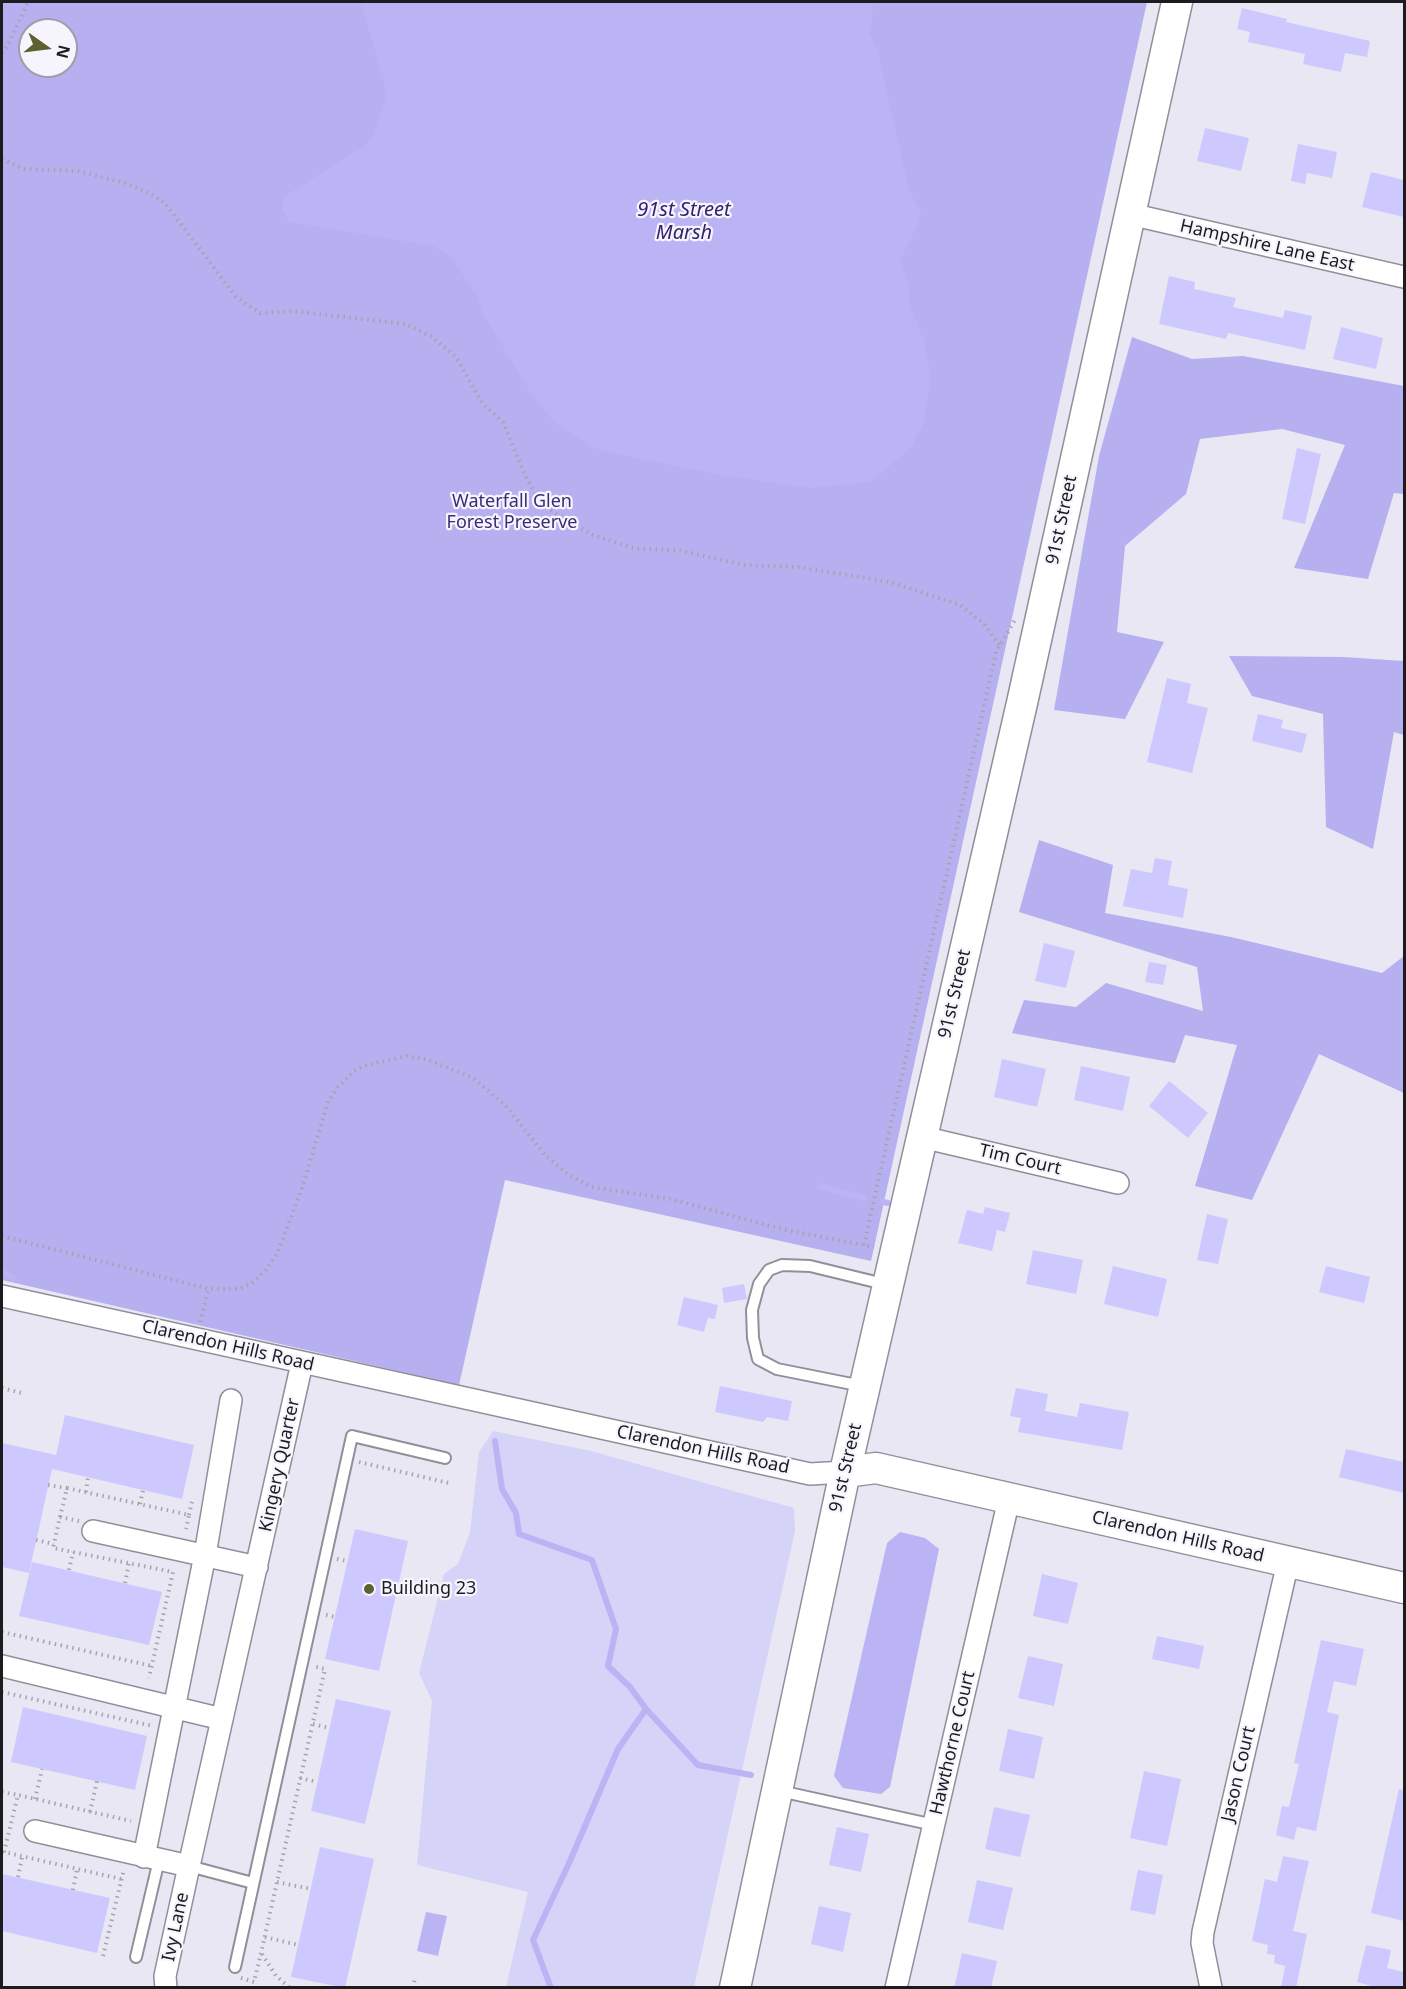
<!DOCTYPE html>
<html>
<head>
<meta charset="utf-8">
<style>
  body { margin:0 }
  #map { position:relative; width:1406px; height:1989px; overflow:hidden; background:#e8e7f3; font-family:"Noto Sans",sans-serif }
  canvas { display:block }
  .frame { position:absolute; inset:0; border:3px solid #1c1c20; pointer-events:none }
  .north { position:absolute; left:18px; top:18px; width:60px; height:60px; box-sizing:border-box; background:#f6f5fe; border:2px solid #9f9ea5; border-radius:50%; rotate:104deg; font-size:16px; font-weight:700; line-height:24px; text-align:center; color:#1c1c20 }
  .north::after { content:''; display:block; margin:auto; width:21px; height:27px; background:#5d612e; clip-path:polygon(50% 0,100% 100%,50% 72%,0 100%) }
</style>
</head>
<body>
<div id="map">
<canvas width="1406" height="1989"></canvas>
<div class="frame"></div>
<div class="north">N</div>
</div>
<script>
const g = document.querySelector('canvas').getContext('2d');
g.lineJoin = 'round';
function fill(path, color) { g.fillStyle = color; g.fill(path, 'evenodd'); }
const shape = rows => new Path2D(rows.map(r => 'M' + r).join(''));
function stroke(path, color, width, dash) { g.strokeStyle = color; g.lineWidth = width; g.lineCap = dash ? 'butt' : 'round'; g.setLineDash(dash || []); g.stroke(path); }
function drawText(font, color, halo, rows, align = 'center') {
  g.font = font + ' "Noto Sans",sans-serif'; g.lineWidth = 4.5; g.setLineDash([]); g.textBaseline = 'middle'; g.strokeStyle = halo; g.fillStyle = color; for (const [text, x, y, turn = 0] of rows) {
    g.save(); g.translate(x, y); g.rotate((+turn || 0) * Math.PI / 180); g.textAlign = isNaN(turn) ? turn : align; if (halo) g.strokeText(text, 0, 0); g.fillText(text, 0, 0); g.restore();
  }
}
fill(shape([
  [493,1431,591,1451,794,1508,795,1531,694,1987,506,1987,528,1892,417,1865,432,1701,419,1673,444,1574,458,1564,470,1532,479,1452]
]), '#d6d3f8');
fill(shape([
  [2,2,1147,2,871,1261,505,1180,459,1385,2,1280],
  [30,30,66,30,66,66,30,66],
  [1132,337,1192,359,1243,356,1404,386,1404,494,1394,493,1368,579,1294,568,1345,445,1282,429,1200,439,1186,494,1125,546,1117,632,1164,642,1125,719,1054,710,1099,456],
  [1229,656,1343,657,1404,661,1404,735,1394,732,1373,849,1326,827,1323,714,1252,696],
  [1039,840,1113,865,1105,913,1231,937,1382,973,1404,956,1404,1093,1319,1054,1252,1200,1195,1186,1237,1045,1185,1035,1175,1063,1012,1033,1024,1000,1076,1007,1106,983,1203,1011,1197,967,1019,912]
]), '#b6aff0');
fill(shape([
  [360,2,872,2,873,14,869,33,877,48,909,190,921,212,918,224,900,260,909,286,909,302,924,341,931,377,924,422,912,446,881,474,868,482,811,488,714,474,599,450,559,426,536,401,484,315,477,296,451,257,434,246,290,222,282,209,285,196,366,145,373,136,386,99,384,79],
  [900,1532,925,1538,939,1549,890,1787,881,1794,843,1788,834,1776,887,1543],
  [426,1912,447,1916,438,1956,417,1951]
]), '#bab3f4');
stroke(shape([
  [819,1186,864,1198],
  [883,1202,888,1203],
  [2,1271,13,1278],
  [495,1441,502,1489,516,1513,519,1534,592,1560,616,1629,608,1666,630,1687,646,1709,618,1749,570,1861,533,1940,551,1988],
  [646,1709,698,1765,751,1775]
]), '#bab3f4', 6);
fill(shape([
  [1242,8,1287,19,1286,22,1370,41,1367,57,1345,53,1341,72,1303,64,1305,54,1248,42,1250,32,1237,29],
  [1205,128,1249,138,1241,171,1197,161],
  [1298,144,1337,152,1332,178,1307,173,1305,184,1291,181],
  [1371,172,1404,180,1404,217,1362,207],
  [1169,276,1195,282,1194,289,1236,298,1233,307,1283,318,1285,310,1312,316,1305,350,1228,333,1226,339,1159,324],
  [1341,327,1383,338,1376,369,1333,359],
  [1297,448,1321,454,1305,524,1282,519],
  [1167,678,1191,684,1187,703,1208,708,1192,773,1147,762],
  [1258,714,1283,720,1281,728,1307,734,1302,753,1252,741],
  [1155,858,1172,861,1168,885,1188,889,1183,918,1123,906,1131,869,1152,873],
  [1044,943,1075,951,1066,988,1035,981],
  [1149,962,1167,965,1163,985,1145,982],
  [1002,1059,1046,1069,1037,1107,994,1097],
  [1081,1066,1130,1077,1123,1111,1074,1100],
  [1169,1081,1208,1113,1188,1138,1149,1106],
  [985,1207,1010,1213,1005,1232,997,1230,992,1251,958,1243,967,1210,983,1214],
  [1207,1214,1228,1219,1218,1264,1197,1260],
  [1033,1250,1083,1260,1076,1294,1026,1284],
  [1113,1266,1167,1279,1158,1317,1104,1304],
  [1326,1266,1370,1277,1364,1303,1319,1292],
  [744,1284,747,1299,724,1303,722,1288],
  [684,1297,718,1305,715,1319,708,1318,704,1332,677,1325],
  [720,1386,792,1401,788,1421,767,1417,763,1422,715,1412],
  [1016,1388,1048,1394,1045,1411,1077,1417,1080,1403,1129,1412,1122,1450,1018,1432,1021,1418,1010,1416],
  [65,1415,194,1445,182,1499,52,1469,29,1573,2,1567,2,1443,56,1455],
  [1346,1449,1404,1462,1404,1493,1339,1477],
  [355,1529,408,1541,379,1671,325,1659],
  [32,1562,162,1592,149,1645,19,1616],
  [1042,1574,1078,1583,1068,1624,1033,1616],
  [1157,1636,1204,1646,1199,1669,1152,1659],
  [1321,1640,1364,1649,1356,1686,1334,1681,1327,1712,1339,1715,1316,1831,1297,1827,1294,1840,1276,1835,1282,1806,1289,1807,1299,1764,1294,1763],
  [1028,1656,1063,1664,1054,1706,1018,1698],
  [336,1699,391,1711,365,1824,311,1811],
  [23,1707,147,1736,135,1790,11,1762],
  [1008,1729,1043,1737,1034,1779,999,1771],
  [1144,1771,1181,1779,1167,1846,1130,1838],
  [1399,1789,1404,1790,1404,1921,1371,1913],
  [994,1807,1030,1815,1020,1857,985,1849],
  [837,1827,869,1834,861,1872,829,1865],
  [320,1847,374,1859,345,1988,291,1977],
  [1283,1856,1309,1861,1293,1931,1307,1934,1296,1988,1281,1988,1285,1966,1274,1963,1275,1955,1267,1954,1268,1945,1252,1941,1265,1879,1277,1882],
  [1138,1870,1163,1875,1155,1915,1130,1910],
  [2,1874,110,1898,97,1953,2,1931],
  [977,1880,1013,1888,1003,1930,968,1922],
  [819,1906,851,1913,843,1952,811,1944],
  [1366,1945,1391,1950,1387,1968,1404,1972,1402,1988,1379,1988,1357,1982],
  [962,1953,997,1961,991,1988,954,1988]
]), '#cdc9fe');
const lane = shape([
  [862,1386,777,1369,758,1359,753,1338,752,1310,759,1284,769,1270,782,1265,810,1266,888,1285],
  [780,1791,934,1825],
  [189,1866,253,1883],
  [136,1957,159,1860],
  [235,1967,352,1436,445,1458]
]);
const street = shape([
  [1130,214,1404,277],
  [922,1137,1118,1183],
  [2,1296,810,1474,845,1472],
  [93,1531,257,1567],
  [2,1666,222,1719],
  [35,1831,189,1866],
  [144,1857,205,1555,231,1400],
  [166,1988,165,1976,189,1866,302,1363],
  [896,1988,1009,1499],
  [1211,1988,1202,1943,1203,1932,1288,1562]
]);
const secondary = shape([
  [845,1472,876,1468,1404,1588],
  [735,1988,845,1472,1022,703,1177,2]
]);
stroke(lane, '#908f9a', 14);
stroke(street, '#908f9a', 24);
stroke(secondary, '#908f9a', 33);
stroke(shape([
  [2,53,8,45,28,2],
  [2,159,24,169,78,171,125,183,151,194,165,203,236,297,260,313,292,311,406,324,432,337,456,357,482,403,503,422,525,475,537,497,548,509,593,535,636,549,678,550,744,565,798,567,890,582,960,605,984,624,1000,646],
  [2,1236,209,1289,239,1289,252,1283,265,1271,277,1254,303,1185,328,1102,338,1087,353,1072,363,1066,407,1056,429,1060,473,1078,505,1105,546,1156,569,1175,592,1187,670,1199,786,1230,874,1247],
  [864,1245,996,652,1015,620],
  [200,1322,209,1289],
  [2,1388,22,1393],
  [359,1462,449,1483],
  [48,1485,67,1488],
  [86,1492,88,1477],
  [140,1504,143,1490],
  [189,1515,192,1501],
  [60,1517,67,1488,189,1515,186,1529],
  [79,1521,60,1517,53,1548,173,1572,149,1678],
  [36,1540,54,1544],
  [337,1559,347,1561],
  [69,1570,73,1552],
  [125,1583,129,1563],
  [326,1615,335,1617],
  [2,1632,152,1666],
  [2,1692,153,1726],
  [313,1724,329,1728],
  [300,1778,317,1782],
  [2,1792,18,1795],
  [35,1799,42,1769],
  [90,1812,97,1781],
  [18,1877,22,1857],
  [121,1879,4,1852,18,1795,131,1821],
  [277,1882,311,1889],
  [73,1890,77,1869],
  [265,1937,298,1945],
  [262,1954,276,1976,290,1988],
  [103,1956,124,1869],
  [241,1978,254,1982,261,1953,325,1669,313,1666],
  [413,1988,415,1978],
  [502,1988,502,1986]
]), '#a4a4ad', 4, [1.5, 4.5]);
stroke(lane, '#fff', 10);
stroke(street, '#fff', 21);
stroke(secondary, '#fff', 30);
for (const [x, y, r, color] of [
  [369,1589,6,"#5d612e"]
]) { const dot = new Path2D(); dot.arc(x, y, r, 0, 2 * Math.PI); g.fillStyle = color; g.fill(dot); stroke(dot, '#f6f5fe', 2); }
drawText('18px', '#1c1c20', '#f6f5fe', [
  ["Hampshire Lane East",1267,246,13],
  ["91st Street",1062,520,-78],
  ["91st Street",955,994,-77],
  ["Tim Court",1020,1160,13],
  ["Clarendon Hills Road",228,1346,13],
  ["Clarendon Hills Road",703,1450,12],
  ["Kingery Quarter",280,1465,-78],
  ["91st Street",846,1468,-77],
  ["Clarendon Hills Road",1178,1537,13],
  ["Hawthorne Court",953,1743,-77],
  ["Jason Court",1239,1774,-77],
  ["Ivy Lane",176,1927,-78]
]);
drawText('18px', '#3c2b75', '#f6f5fe', [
  ["Waterfall Glen",512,502],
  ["Forest Preserve",512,523]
]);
drawText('18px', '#1c1c20', '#f6f5fe', [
  ["Building 23",381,1589]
], 'left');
drawText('italic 20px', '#34226c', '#f6f5fe', [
  ["91st Street",684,210],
  ["Marsh",684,233]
]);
</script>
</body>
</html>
